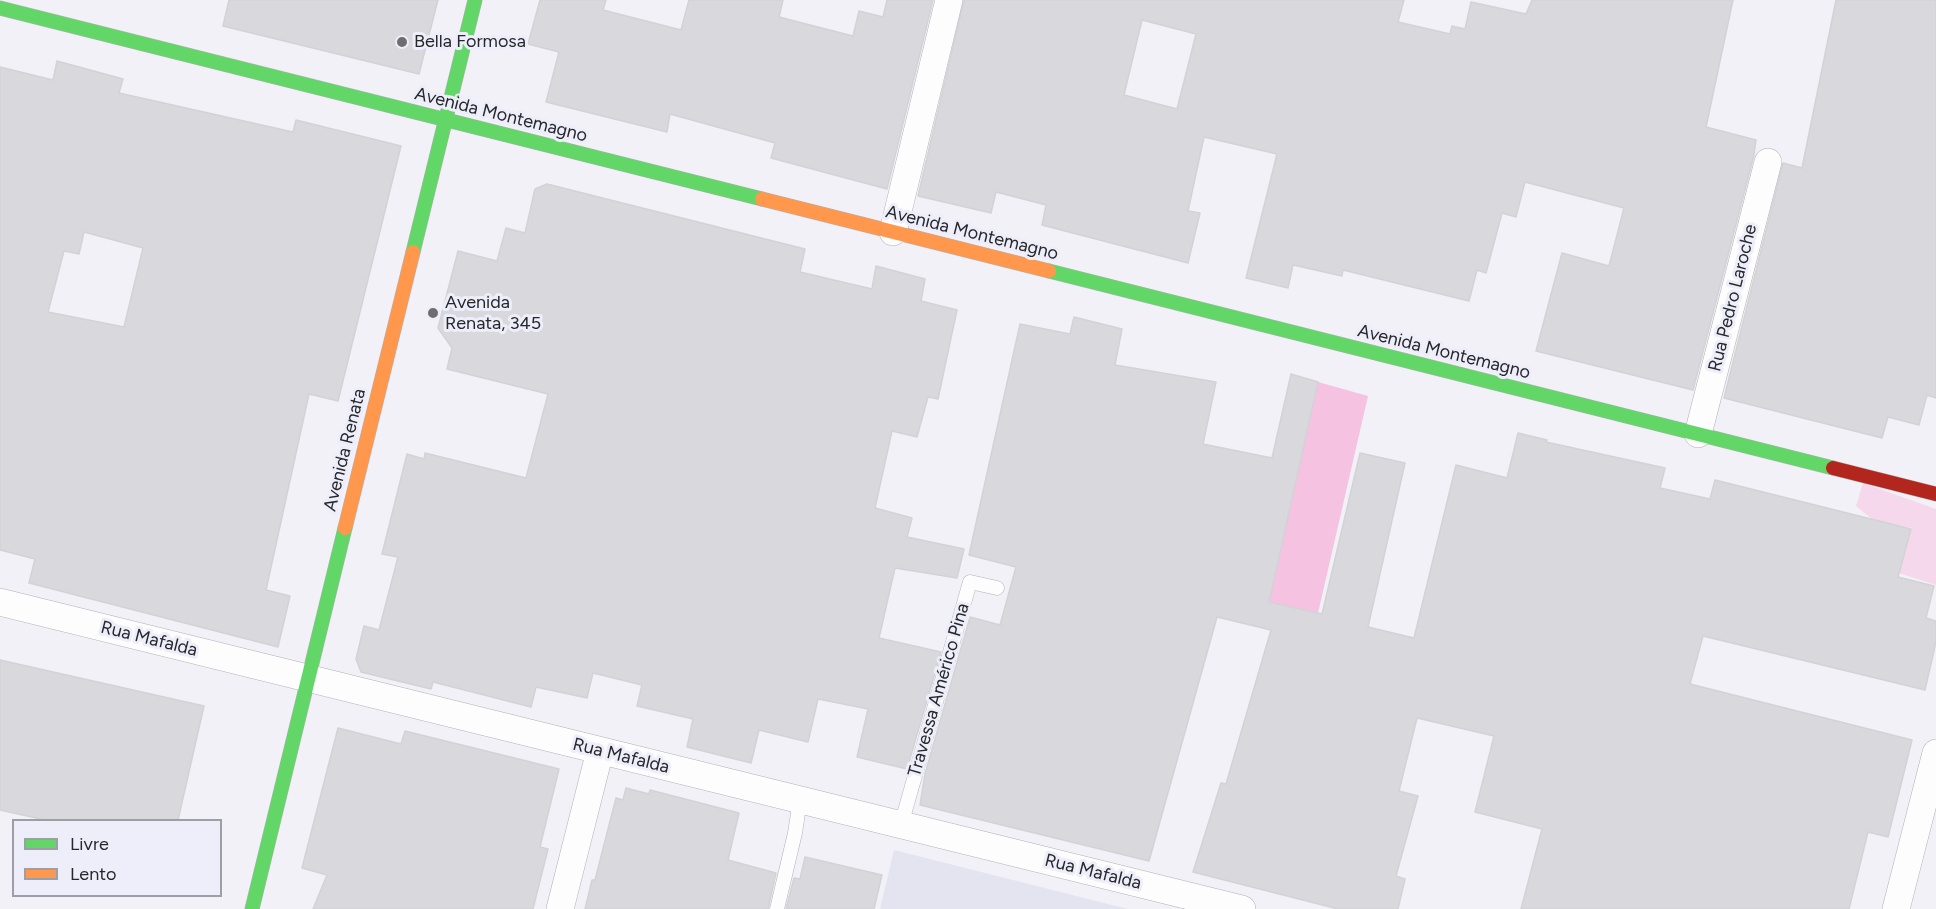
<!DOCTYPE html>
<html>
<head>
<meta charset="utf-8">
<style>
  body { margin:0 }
  #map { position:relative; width:1936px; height:909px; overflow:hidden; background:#f1f1f7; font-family:Figtree,sans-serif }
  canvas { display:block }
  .legend { position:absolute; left:12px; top:819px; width:210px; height:78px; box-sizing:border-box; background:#eeeefa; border:2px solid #9e9ea7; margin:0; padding:8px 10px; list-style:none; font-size:18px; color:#27272b }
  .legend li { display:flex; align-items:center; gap:12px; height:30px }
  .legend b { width:30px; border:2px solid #9e9ea7 }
</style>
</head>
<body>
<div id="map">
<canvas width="1936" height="909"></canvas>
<ul class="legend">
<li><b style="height:8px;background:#63d668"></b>Livre</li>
<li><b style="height:8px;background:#ff974d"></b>Lento</li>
</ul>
</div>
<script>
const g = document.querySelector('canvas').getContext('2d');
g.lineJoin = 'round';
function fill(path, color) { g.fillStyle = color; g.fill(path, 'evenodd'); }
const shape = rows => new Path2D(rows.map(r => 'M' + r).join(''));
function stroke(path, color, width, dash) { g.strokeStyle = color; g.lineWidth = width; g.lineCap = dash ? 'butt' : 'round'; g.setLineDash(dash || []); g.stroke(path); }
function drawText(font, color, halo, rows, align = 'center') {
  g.font = font + ' Figtree,sans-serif'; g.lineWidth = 6; g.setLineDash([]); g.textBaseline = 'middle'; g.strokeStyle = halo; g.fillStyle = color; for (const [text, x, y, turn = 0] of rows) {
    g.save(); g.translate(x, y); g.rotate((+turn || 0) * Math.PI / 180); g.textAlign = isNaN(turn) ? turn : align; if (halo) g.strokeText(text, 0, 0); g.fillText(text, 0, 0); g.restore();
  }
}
fill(shape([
  [894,850,1128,909,880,909]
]), '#e4e4f1');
fill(shape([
  [1863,483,1936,509,1936,585,1886,569,1912,528,1873,520,1856,506]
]), '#f5d8eb');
fill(shape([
  [1318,382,1368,396,1318,613,1269,603]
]), '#f5c2e2');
const building = shape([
  [229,0,438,0,419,74,223,26,229,0],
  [540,0,606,0,603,10,681,30,689,0,783,0,779,17,853,36,859,11,883,17,887,0,933,0,887,189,771,158,775,143,670,114,667,132,546,102,559,52,528,44,540,0],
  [964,0,1404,0,1398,22,1450,34,1452,26,1465,29,1471,2,1526,14,1532,0,1733,0,1706,127,1756,140,1754,155,1693,390,1536,351,1562,253,1609,266,1624,208,1525,182,1516,217,1502,213,1486,273,1477,270,1469,301,1343,270,1342,276,1293,265,1288,288,1246,278,1277,154,1204,137,1188,211,1200,213,1188,263,1042,225,1046,205,996,192,991,213,918,196,964,0],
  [1142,20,1196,34,1177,109,1124,95,1142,20],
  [1836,0,1936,0,1936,398,1927,395,1919,425,1888,417,1882,438,1724,398,1783,163,1802,168,1836,0],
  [57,61,123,79,119,93,293,132,296,120,401,146,338,401,309,394,266,590,290,596,278,647,29,583,35,559,0,550,0,67,53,80,57,61],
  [84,232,143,248,124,327,48,312,64,251,79,254,84,232],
  [547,184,805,249,800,272,872,289,876,266,925,279,921,301,957,310,938,399,928,397,917,437,892,431,875,508,912,518,907,537,964,549,957,578,895,568,879,638,941,652,907,769,857,757,868,709,818,699,808,742,759,730,751,763,687,747,693,719,637,706,642,685,593,673,587,698,536,687,531,707,433,682,431,689,361,672,356,659,364,626,379,630,398,557,382,554,407,454,424,459,425,453,526,478,548,394,447,369,452,348,438,328,458,251,497,261,506,228,525,233,535,189,547,184],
  [1074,317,1122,329,1115,365,1216,382,1203,444,1272,458,1291,374,1318,382,1269,602,1322,614,1360,453,1405,463,1368,627,1414,638,1456,465,1507,478,1518,433,1547,440,1546,442,1665,468,1660,488,1710,499,1715,480,1911,529,1898,577,1934,586,1926,618,1936,621,1936,642,1925,690,1703,636,1690,684,1912,740,1888,837,1868,832,1849,909,1521,909,1542,829,1475,812,1494,736,1417,718,1399,791,1418,796,1396,876,1405,879,1398,909,1338,909,1193,872,1221,783,1226,784,1271,630,1217,617,1149,861,920,805,925,774,970,617,1000,625,1016,567,969,555,1020,324,1070,334,1074,317],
  [0,660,204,706,178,820,45,820,0,810,0,660],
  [338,728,401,744,405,731,559,769,540,847,548,849,533,909,313,909,327,875,302,868,338,728],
  [626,788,649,794,650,790,739,813,728,860,776,873,768,909,585,909,592,880,595,880,616,798,623,800,626,788],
  [805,857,882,875,874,909,786,909,794,878,800,879,805,857]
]);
fill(building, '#d9d8dd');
stroke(building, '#d3d2d6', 1.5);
const lane = shape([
  [901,825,970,582,997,588],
  [777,909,795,833,800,800]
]);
const street = shape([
  [893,232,949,0],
  [1698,434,1768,162],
  [0,602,1242,909],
  [560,909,600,751],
  [1896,909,1936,753]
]);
const fast = shape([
  [0,8,762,199],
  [413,252,475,0],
  [1049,271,1833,468],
  [252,909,345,528]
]);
const slow = shape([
  [762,199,1049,271],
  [345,528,413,252]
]);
const jam = shape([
  [1833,468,1936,494]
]);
stroke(lane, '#b2b2b7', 15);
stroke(street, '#b2b2b7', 28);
stroke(fast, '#b2b2b7', 15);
stroke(slow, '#b2b2b7', 15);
stroke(jam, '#b2b2b7', 15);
stroke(lane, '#fdfdfe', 14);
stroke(street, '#fdfdfe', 27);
stroke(fast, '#63d668', 14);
stroke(slow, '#ff974d', 14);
stroke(jam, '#b3261e', 14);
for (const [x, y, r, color] of [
  [402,42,6,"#6e6e72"],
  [433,313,6,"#6e6e72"]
]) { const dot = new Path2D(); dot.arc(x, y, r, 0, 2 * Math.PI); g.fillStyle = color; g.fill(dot); stroke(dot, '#eeeefa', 2); }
drawText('18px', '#27272b', '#eeeefa', [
  ["Bella Formosa",414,42],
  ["Avenida",445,303],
  ["Renata, 345",445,324]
], 'left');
drawText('18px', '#27272b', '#eeeefa', [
  ["Avenida Montemagno",501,115,14],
  ["Avenida Montemagno",972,233,14],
  ["Rua Pedro Laroche",1733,298,-76],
  ["Avenida Montemagno",1444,352,14],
  ["Avenida Renata",345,450,-76],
  ["Rua Mafalda",149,639,14],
  ["Travessa Américo Pina",939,690,-74],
  ["Rua Mafalda",621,756,14],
  ["Rua Mafalda",1093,872,14]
]);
</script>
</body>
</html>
